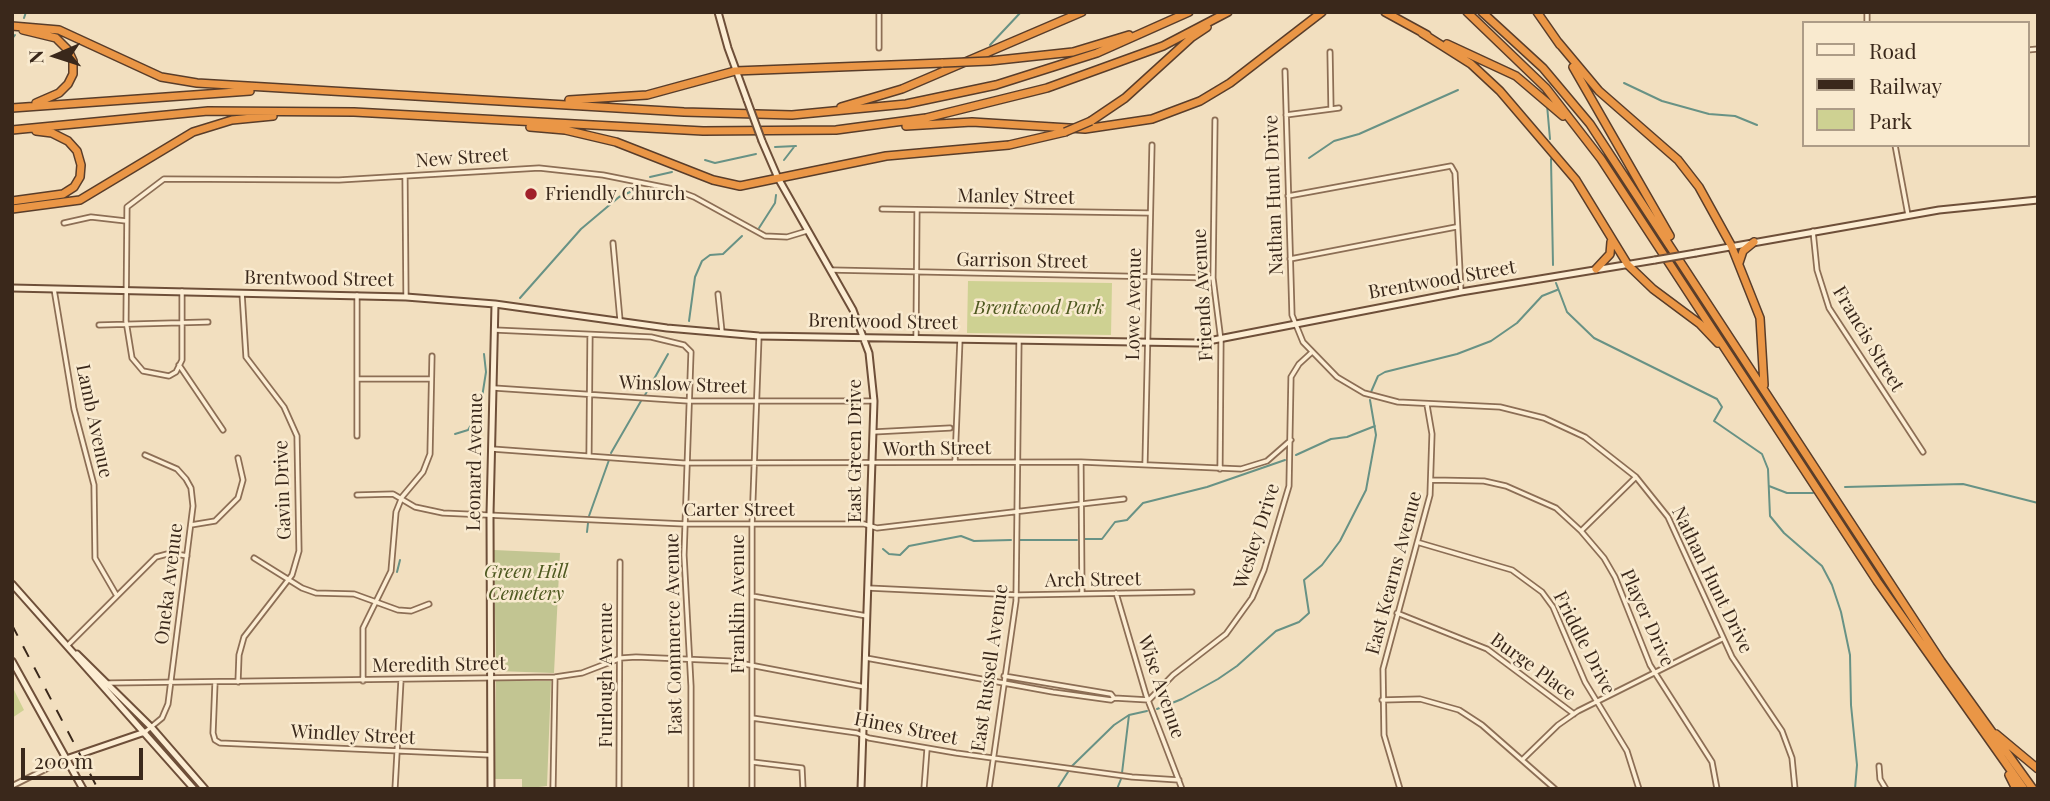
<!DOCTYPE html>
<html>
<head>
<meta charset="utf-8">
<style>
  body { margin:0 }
  #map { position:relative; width:2050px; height:801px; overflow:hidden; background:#f2dfbf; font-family:"Playfair Display",serif }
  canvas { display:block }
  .frame { position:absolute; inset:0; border:14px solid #3a281b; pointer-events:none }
  .legend { position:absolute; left:1802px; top:21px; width:228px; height:126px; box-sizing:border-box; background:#f9eacf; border:2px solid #ad9c87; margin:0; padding:9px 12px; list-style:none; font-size:21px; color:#3a281b }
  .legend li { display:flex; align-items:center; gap:14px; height:35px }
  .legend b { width:35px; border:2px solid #ad9c87 }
  .north { position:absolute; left:21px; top:21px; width:70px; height:70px; -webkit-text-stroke:5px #f9eacf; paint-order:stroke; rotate:267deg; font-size:19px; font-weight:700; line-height:28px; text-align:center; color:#3a281b }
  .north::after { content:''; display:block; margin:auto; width:24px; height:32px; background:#3a281b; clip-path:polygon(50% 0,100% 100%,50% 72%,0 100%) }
  .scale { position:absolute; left:21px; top:748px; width:122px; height:32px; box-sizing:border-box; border:4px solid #3a281b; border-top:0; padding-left:9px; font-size:21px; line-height:24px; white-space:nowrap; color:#3a281b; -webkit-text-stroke:5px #f9eacf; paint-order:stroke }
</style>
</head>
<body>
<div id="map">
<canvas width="2050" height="801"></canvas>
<div class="frame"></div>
<ul class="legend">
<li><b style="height:9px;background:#fcedd3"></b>Road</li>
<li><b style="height:9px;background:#3a281b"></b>Railway</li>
<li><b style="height:19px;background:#ced192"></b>Park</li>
</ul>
<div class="north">N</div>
<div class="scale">200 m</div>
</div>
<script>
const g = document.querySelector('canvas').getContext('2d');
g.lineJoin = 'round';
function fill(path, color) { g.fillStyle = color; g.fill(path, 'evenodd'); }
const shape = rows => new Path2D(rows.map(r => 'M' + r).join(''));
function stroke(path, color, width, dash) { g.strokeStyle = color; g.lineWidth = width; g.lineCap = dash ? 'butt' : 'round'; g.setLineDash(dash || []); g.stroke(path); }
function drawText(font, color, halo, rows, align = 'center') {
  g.font = font + ' "Playfair Display",serif'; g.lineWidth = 5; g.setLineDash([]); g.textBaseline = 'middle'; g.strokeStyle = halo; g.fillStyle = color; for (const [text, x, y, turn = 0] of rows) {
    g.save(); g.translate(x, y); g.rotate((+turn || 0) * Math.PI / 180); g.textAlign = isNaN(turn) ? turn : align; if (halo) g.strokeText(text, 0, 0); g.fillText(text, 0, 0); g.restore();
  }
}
fill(shape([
  [968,281,1112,283,1111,335,967,333],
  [12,686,24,710,12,718]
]), '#ced192');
fill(shape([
  [494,550,560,553,554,673,496,671],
  [496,681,551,681,547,786,522,789,522,779,495,779]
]), '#c2c592');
stroke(shape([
  [24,18,26,12],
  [12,39,15,35],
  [990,45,1021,12],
  [1624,83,1662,101,1709,114,1735,116,1757,125],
  [1547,105,1550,139],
  [775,147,796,146],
  [1309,158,1334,141,1359,134,1458,90],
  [1551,159,1553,265],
  [705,160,715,163,756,154],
  [784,160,794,147],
  [650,177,672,172],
  [759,228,775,203,776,195],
  [1556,283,1567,312,1594,338,1717,399,1722,407,1714,421,1762,454,1768,469,1770,516,1784,533,1822,566,1832,585,1841,612,1850,655,1851,705,1857,765,1855,789],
  [520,298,581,229,619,197,639,188],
  [689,321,695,277,702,261,710,255,723,254,742,236],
  [1371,392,1378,376,1385,372,1457,354,1491,341,1517,323,1542,296,1557,290],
  [645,395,668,354],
  [455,434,468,430,480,410,486,372,484,354],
  [611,453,641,401],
  [1296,455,1331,439,1347,437,1375,426],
  [1769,486,1787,493,1813,493],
  [1845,487,1963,484,2038,503],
  [589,516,609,460],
  [587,532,588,523],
  [1085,539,1102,539,1115,522,1127,520,1143,503,1207,487,1285,460],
  [1020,540,1077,540],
  [883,549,889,554,900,555,909,546,961,536,974,541,1011,540],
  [397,572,400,560],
  [1157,709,1182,699,1218,679,1237,666,1276,631,1299,622,1309,613,1304,580,1322,565,1340,541,1366,490,1376,435,1370,400],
  [1072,766,1114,725,1129,715,1147,711],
  [1122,773,1129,715],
  [1057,789,1068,772],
  [1117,789,1121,779]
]), '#689285', 2);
const street = shape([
  [879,12,879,48],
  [1867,12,1867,23],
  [2027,50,2038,49],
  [1330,52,1331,109],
  [1285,71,1292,315,1303,342,1337,377,1364,393,1398,402,1500,407,1544,418,1585,437,1636,477,1668,517,1732,657,1782,731,1792,758,1795,789],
  [1286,115,1339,108],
  [1215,120,1213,278,1221,341,1220,469],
  [1895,145,1908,215],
  [405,177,406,297],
  [1288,196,1451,166,1455,173,1461,292],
  [882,209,1149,213],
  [64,223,91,217,126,221],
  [1813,231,1817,270,1829,308,1923,452],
  [613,243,620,320],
  [1290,259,1456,227],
  [831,270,1213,278],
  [54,289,74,409,94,485,95,558,117,596],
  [182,291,182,360,176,372,169,376,143,371,132,358,126,321,127,207,164,179,339,180,539,168,603,175,673,189,694,197,765,236,787,237,807,231],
  [718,294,722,332],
  [357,295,357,436],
  [99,325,208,322],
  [495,330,651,337,684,345,691,352,684,555,691,686,691,789],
  [916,339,917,210],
  [179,365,223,430],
  [357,379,431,379],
  [494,388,688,401,874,401],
  [873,432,950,428],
  [492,449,683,463,1081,462,1241,469,1267,461,1291,440],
  [589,455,590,337],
  [955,461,960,339],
  [1081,463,1082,594],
  [1145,464,1152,145],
  [1432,480,1484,481,1506,486,1556,508,1581,531,1604,558,1615,577,1650,665,1712,762,1717,789],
  [357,495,393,494,415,507,443,513,685,524,864,524,877,528,1124,499],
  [191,525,215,521,238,498,243,480,238,458],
  [1581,531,1636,477],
  [1420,543,1512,570,1542,592,1553,607,1585,682,1627,751,1639,789],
  [254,558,302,588,316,593,354,594,398,610,411,611,429,604],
  [868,588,1017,595,1192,592],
  [1116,593,1146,695,1182,789],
  [752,596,867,616],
  [1397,613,1487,649,1574,714],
  [67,646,156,557,171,553,187,556],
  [866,658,1053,692,1111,700,1114,698,1111,694,1004,676],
  [363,681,363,628,391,571,396,512,402,497,423,472,430,454,432,356],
  [238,682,239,655,244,637,292,575,299,551,297,436,284,407,246,357,242,293],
  [109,683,555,677,582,673,621,658,636,657,729,661,865,687],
  [215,683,213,733,215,740,220,743,490,755],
  [1114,698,1149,700,1173,675,1226,634,1252,598,1264,570,1289,486,1291,377,1299,364,1311,353],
  [1382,700,1420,699,1459,710,1482,725,1555,789],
  [752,718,857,733,869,738,956,753,1132,777,1179,780],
  [145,732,162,718,168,704,193,506,191,488,186,479,177,469,145,455],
  [1522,760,1558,725,1578,711,1722,639],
  [752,762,802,768,803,789],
  [1879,766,1880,779,1886,789],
  [12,786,66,759],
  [395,789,401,680],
  [553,789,555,677],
  [619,789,620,562],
  [752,789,752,525,759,336],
  [924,789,927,749],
  [989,789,1016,601,1019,340],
  [1400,789,1384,735,1383,669,1430,495,1432,434,1427,405]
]);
const secondary = shape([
  [718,12,728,48,747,100],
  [762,141,778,178,853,310,869,353,874,401,861,789],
  [1696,253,1939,210,2038,200],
  [12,288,406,297,495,304,667,328,759,336,1198,343,1461,292,1655,260],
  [12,584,194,789],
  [77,654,152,728,205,789],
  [12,661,83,789],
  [66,759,145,732],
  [491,789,490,514,495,304]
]);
const highway = shape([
  [1385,12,1427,35],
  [1467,12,1546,88,1601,159,1877,581,2024,789],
  [1482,12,1543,68,1590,124,1941,661,2033,789],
  [1537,12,1560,45],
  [12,26,59,30,161,77,197,83,684,112,792,115,906,104,996,85,1097,53,1189,12],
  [23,30,56,38,68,50,73,61,73,74,68,84,59,93,36,103],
  [1422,33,1471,64,1500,91,1576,180,1628,265,1653,289,1700,324,1718,343],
  [1558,42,1599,91,1678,160,1699,187,1731,245,1760,318,1764,385],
  [1447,44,1516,76,1563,116],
  [990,61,1073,52,1129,35],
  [1573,67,1670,236],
  [569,100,647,95,735,71,943,63],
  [841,107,902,89,1082,12],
  [12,108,250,91],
  [1091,121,1125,98,1192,37,1207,27],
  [906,126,972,122,1085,129,1152,119,1200,101,1230,83,1322,12],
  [530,127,565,130,616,142,713,180,740,186,886,156,1009,145,1065,132],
  [12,130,208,111,354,112,703,131,836,130,926,118,1047,88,1163,46,1228,12],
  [12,201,63,194,74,187,80,177,81,165,77,151,68,141,52,133,36,131],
  [12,209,80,200,193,132,232,120,273,116],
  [1739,263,1743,251,1754,242],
  [1596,269,1610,254,1611,242],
  [1996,734,2038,769],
  [2009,775,2016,789]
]);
stroke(street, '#8c6e55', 7);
stroke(secondary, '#6e4f39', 9);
stroke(highway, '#593d2a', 10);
stroke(street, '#fcedd3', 3.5);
stroke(secondary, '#fcedd3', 5);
stroke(highway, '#ea9646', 7);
stroke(shape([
  [12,625,98,789]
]), '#3a281b', 2, [12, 12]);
const secondaryBridge = shape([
  [747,100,762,141],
  [1655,260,1696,253]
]);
const highwayBridge = shape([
  [943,63,990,61],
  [1065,132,1091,121]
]);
stroke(secondaryBridge, '#6e4f39', 9, []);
stroke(highwayBridge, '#593d2a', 10, []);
stroke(secondaryBridge, '#fcedd3', 5);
stroke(highwayBridge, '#ea9646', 7);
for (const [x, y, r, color] of [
  [531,194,7,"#a1202a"]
]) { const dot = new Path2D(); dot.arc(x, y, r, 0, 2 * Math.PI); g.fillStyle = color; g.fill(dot); stroke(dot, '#f9eacf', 2.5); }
drawText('19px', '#3a281b', '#f9eacf', [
  ["New Street",462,158,-4],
  ["Nathan Hunt Drive",1274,195,-92],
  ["Manley Street",1016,197,1],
  ["Garrison Street",1022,261,1],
  ["Brentwood Street",319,279,1],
  ["Brentwood Street",1442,280,-10],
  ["Friends Avenue",1203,295,-93],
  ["Lowe Avenue",1134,304,-89],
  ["Brentwood Street",883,322,1],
  ["Francis Street",1868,339,59],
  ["Winslow Street",683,385,2],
  ["Lamb Avenue",94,421,78],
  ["Worth Street",937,449,-1],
  ["East Green Drive",855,451,-90],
  ["Leonard Avenue",475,462,-89],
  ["Gavin Drive",283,490,-92],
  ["Carter Street",739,510],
  ["Wesley Drive",1257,536,-72],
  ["East Kearns Avenue",1394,573,-75],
  ["Arch Street",1093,580,-1],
  ["Nathan Hunt Drive",1712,580,64],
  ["Oneka Avenue",169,584,-83],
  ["Franklin Avenue",738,604,-90],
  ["Player Drive",1647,618,66],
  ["East Commerce Avenue",674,634,-91],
  ["Friddle Drive",1584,643,63],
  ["Meredith Street",439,665,-1],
  ["Burge Place",1533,667,36],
  ["East Russell Avenue",990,668,-82],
  ["Furlough Avenue",606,675,-90],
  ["Wise Avenue",1161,687,71],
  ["Hines Street",906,729,11],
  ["Windley Street",353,735,3]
]);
drawText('19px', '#3a281b', '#f9eacf', [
  ["Friendly Church",545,194]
], 'left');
drawText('italic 19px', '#4e5920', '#f9eacf', [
  ["Brentwood Park",1039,308],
  ["Green Hill",526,572],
  ["Cemetery",526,594]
]);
</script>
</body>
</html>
